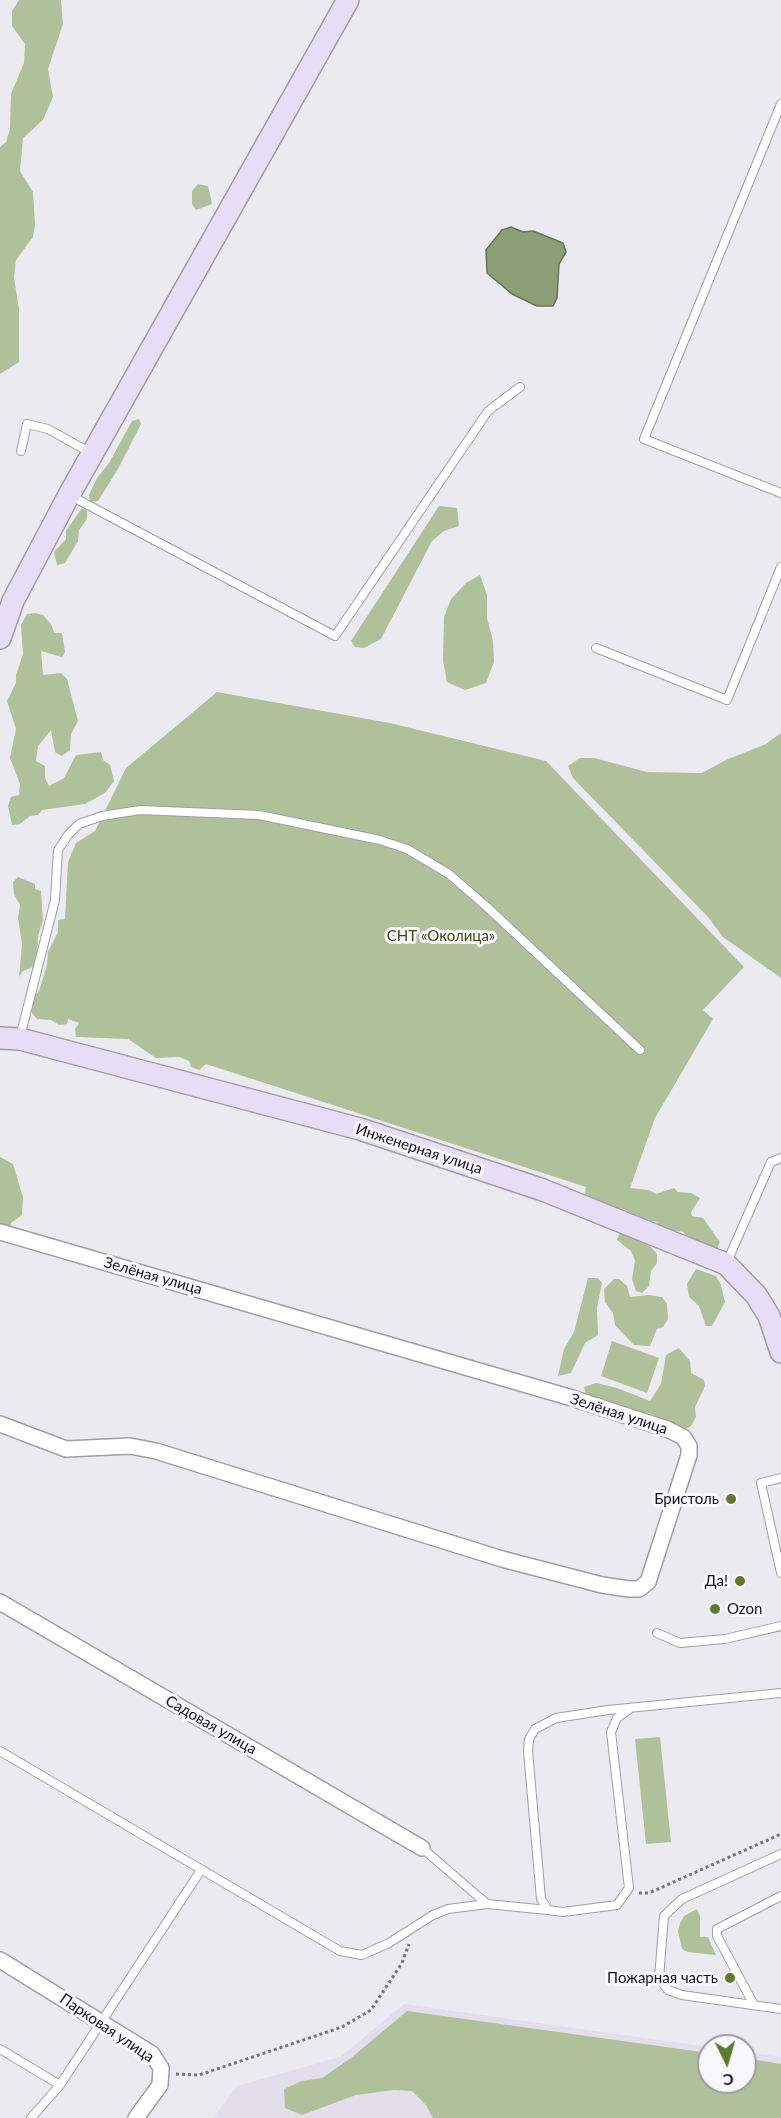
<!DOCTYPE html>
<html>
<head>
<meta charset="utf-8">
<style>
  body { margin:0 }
  #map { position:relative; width:781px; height:2118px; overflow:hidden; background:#eceaf1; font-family:Lato,sans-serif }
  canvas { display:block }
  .north { position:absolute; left:697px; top:2034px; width:60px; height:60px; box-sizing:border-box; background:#f9f7fe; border:2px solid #9d9ba1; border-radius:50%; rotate:175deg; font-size:16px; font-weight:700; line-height:24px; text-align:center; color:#131215 }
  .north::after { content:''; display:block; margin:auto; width:21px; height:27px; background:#5d7a2f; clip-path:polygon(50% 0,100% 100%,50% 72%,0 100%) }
</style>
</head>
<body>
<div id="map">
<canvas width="781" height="2118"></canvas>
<div class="north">С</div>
</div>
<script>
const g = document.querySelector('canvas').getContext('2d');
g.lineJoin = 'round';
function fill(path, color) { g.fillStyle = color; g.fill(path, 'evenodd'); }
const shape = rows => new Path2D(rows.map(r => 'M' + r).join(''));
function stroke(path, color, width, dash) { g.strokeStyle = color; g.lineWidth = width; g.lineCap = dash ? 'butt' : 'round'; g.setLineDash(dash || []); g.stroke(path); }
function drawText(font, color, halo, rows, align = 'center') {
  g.font = font + ' Lato,sans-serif'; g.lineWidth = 6; g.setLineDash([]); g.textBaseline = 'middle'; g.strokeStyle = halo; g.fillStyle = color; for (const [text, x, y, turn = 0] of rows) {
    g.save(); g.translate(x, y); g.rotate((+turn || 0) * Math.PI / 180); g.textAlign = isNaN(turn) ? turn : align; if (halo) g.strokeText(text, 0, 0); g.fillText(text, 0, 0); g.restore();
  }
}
fill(shape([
  [404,2004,709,2047,709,2082,745,2082,745,2052,781,2057,781,2118,213,2118,237,2086,340,2057]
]), '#e2deec');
fill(shape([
  [19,0,61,0,63,24,48,69,53,97,43,120,23,138,20,171,33,192,35,225,33,237,16,260,14,278,19,309,19,362,0,374,0,147,6,142,10,129,11,94,24,63,25,44,12,26,12,11],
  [198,184,208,186,212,204,196,210,192,204,192,191],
  [139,419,141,424,118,469,98,501,90,502,89,495,97,478,109,463,132,421],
  [439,506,457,508,459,526,444,531,432,541,381,639,364,648,355,647,351,641],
  [82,508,87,510,87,519,79,530,78,541,65,563,57,565,54,552,66,539,66,531],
  [480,575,487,595,487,618,493,641,494,662,486,683,465,690,447,682,443,661,444,617,451,599,466,583],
  [35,613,43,615,51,624,54,633,62,633,65,652,62,657,41,651,43,675,61,673,67,679,78,721,71,734,70,750,62,756,55,752,51,730,38,746,36,761,45,766,45,778,49,786,64,778,76,755,101,752,103,760,110,765,114,781,105,793,85,804,42,810,38,815,30,816,20,824,12,825,8,806,11,797,19,795,20,784,10,758,16,729,7,701,16,683,16,675,23,654,21,625,27,614],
  [217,692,390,723,546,761,744,967,703,1010,713,1019,655,1118,630,1188,649,1190,656,1194,674,1188,678,1192,691,1193,700,1198,691,1212,692,1216,703,1218,720,1242,717,1249,709,1251,690,1240,683,1232,664,1229,655,1221,644,1222,624,1209,613,1210,585,1194,586,1187,206,1064,199,1070,191,1067,189,1061,179,1057,156,1058,128,1039,76,1037,75,1029,79,1023,68,1019,67,1024,59,1025,51,1020,37,1019,31,1012,31,1001,39,991,47,965,48,952,58,932,58,920,65,919,68,862,76,843,95,831,126,768],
  [781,733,781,978,723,937,708,917,573,778,568,766,580,758,594,758,647,772,702,773,726,760,766,744],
  [18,877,35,884,35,889,41,891,43,920,38,936,37,960,33,967,23,971,19,977,22,944,18,918,20,905,14,894,13,882],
  [0,1157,13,1164,23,1197,22,1215,11,1223,9,1233,0,1236],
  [619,1234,628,1235,651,1247,657,1254,657,1263,651,1271,649,1286,642,1293,636,1291,632,1279,635,1261,631,1251,617,1240],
  [696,1269,716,1276,721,1285,725,1302,712,1326,706,1326,699,1306,689,1297,687,1284],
  [588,1278,598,1278,602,1283,597,1308,598,1335,585,1343,571,1373,558,1376,564,1349,574,1332],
  [614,1279,619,1279,627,1286,630,1297,649,1295,662,1297,667,1304,668,1319,663,1327,657,1329,650,1346,634,1345,615,1325,613,1313,605,1302,604,1289],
  [612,1341,659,1358,647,1393,601,1376],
  [679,1348,690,1361,691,1373,704,1380,705,1386,695,1407,696,1417,691,1426,683,1430,649,1413,636,1412,586,1396,584,1387,596,1383,617,1388,650,1401,661,1384,666,1355],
  [660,1737,671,1842,646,1844,635,1739],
  [697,1909,700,1916,700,1937,708,1937,716,1955,688,1952,682,1949,678,1931,680,1923,684,1916],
  [407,2011,709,2053,709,2082,745,2082,745,2058,781,2064,781,2118,433,2118,426,2105,412,2091,394,2090,356,2095,302,2115,285,2108,284,2089,302,2081,322,2078,351,2058]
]), '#afc09a');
const water = shape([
  [511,227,523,232,533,231,563,243,566,252,559,264,557,298,553,306,537,306,512,294,487,273,486,250,502,230,511,227]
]);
fill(water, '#8c9e75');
stroke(water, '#687458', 1.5);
const lane = shape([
  [781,104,644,439,781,493],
  [21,451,27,424,48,429,91,453],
  [71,496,335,636,488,411,520,387],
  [596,648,727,700,781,567],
  [20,1037,55,900,58,850,68,835,79,824,102,816,140,810,259,815,380,840,407,849,449,874,487,907,640,1050],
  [727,1262,771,1162,781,1158],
  [781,1478,761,1483,781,1573],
  [657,1633,680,1643,725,1639,781,1626],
  [631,1708,617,1718,611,1732,629,1888,617,1905,563,1912,548,1910,541,1899,528,1751,529,1739,535,1729,556,1718,608,1710,781,1693],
  [0,1751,340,1951,362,1955,389,1943,433,1915,448,1909,487,1904],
  [422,1848,487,1904,548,1910],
  [781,1854,682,1899,664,1916,659,1978,668,1990,682,1995,781,2009],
  [754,2005,717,1936,717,1929,781,1896],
  [0,2049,60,2085,31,2118],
  [60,2085,201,1870]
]);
const street = shape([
  [0,1232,572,1398,667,1429,683,1437,689,1446,689,1455,648,1582,639,1589,629,1589,602,1585,502,1559,156,1451,130,1446,66,1449,0,1424],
  [0,1602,422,1848],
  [0,1960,152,2054,161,2068,160,2085,136,2118]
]);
const secondary = shape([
  [0,638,13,601,69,495,348,0],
  [0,1038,20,1039,360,1129,543,1190,726,1264,756,1295,769,1316,781,1352]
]);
stroke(lane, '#a09ea5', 10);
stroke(street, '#a09ea5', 18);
stroke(secondary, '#a09ea5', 24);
stroke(shape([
  [639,1893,649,1893,781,1834],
  [176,2074,199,2075,342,2027,371,2010,402,1963,409,1944]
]), '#77757a', 3, [3, 3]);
stroke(lane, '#fff', 8);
stroke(street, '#fff', 15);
stroke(secondary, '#e6ddf6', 21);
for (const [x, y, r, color] of [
  [731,1499,6,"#5d7a2f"],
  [740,1581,6,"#5d7a2f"],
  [715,1609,6,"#5d7a2f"],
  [730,1978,6,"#5d7a2f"]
]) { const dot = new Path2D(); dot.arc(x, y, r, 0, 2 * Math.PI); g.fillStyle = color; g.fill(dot); stroke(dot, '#f9f7fe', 2); }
drawText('15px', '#364d0b', '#f9f7fe', [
  ["СНТ «Околица»",441,936]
]);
drawText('15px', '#131215', '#f9f7fe', [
  ["Инженерная улица",419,1149,18],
  ["Зелёная улица",153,1276,16],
  ["Зелёная улица",619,1414,18],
  ["Садовая улица",211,1725,30],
  ["Парковая улица",107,2028,34]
]);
drawText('15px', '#131215', '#f9f7fe', [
  ["Бристоль",719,1499],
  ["Да!",728,1581],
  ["Ozon",727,1609,"left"],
  ["Пожарная часть",718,1978]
], 'right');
</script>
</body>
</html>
